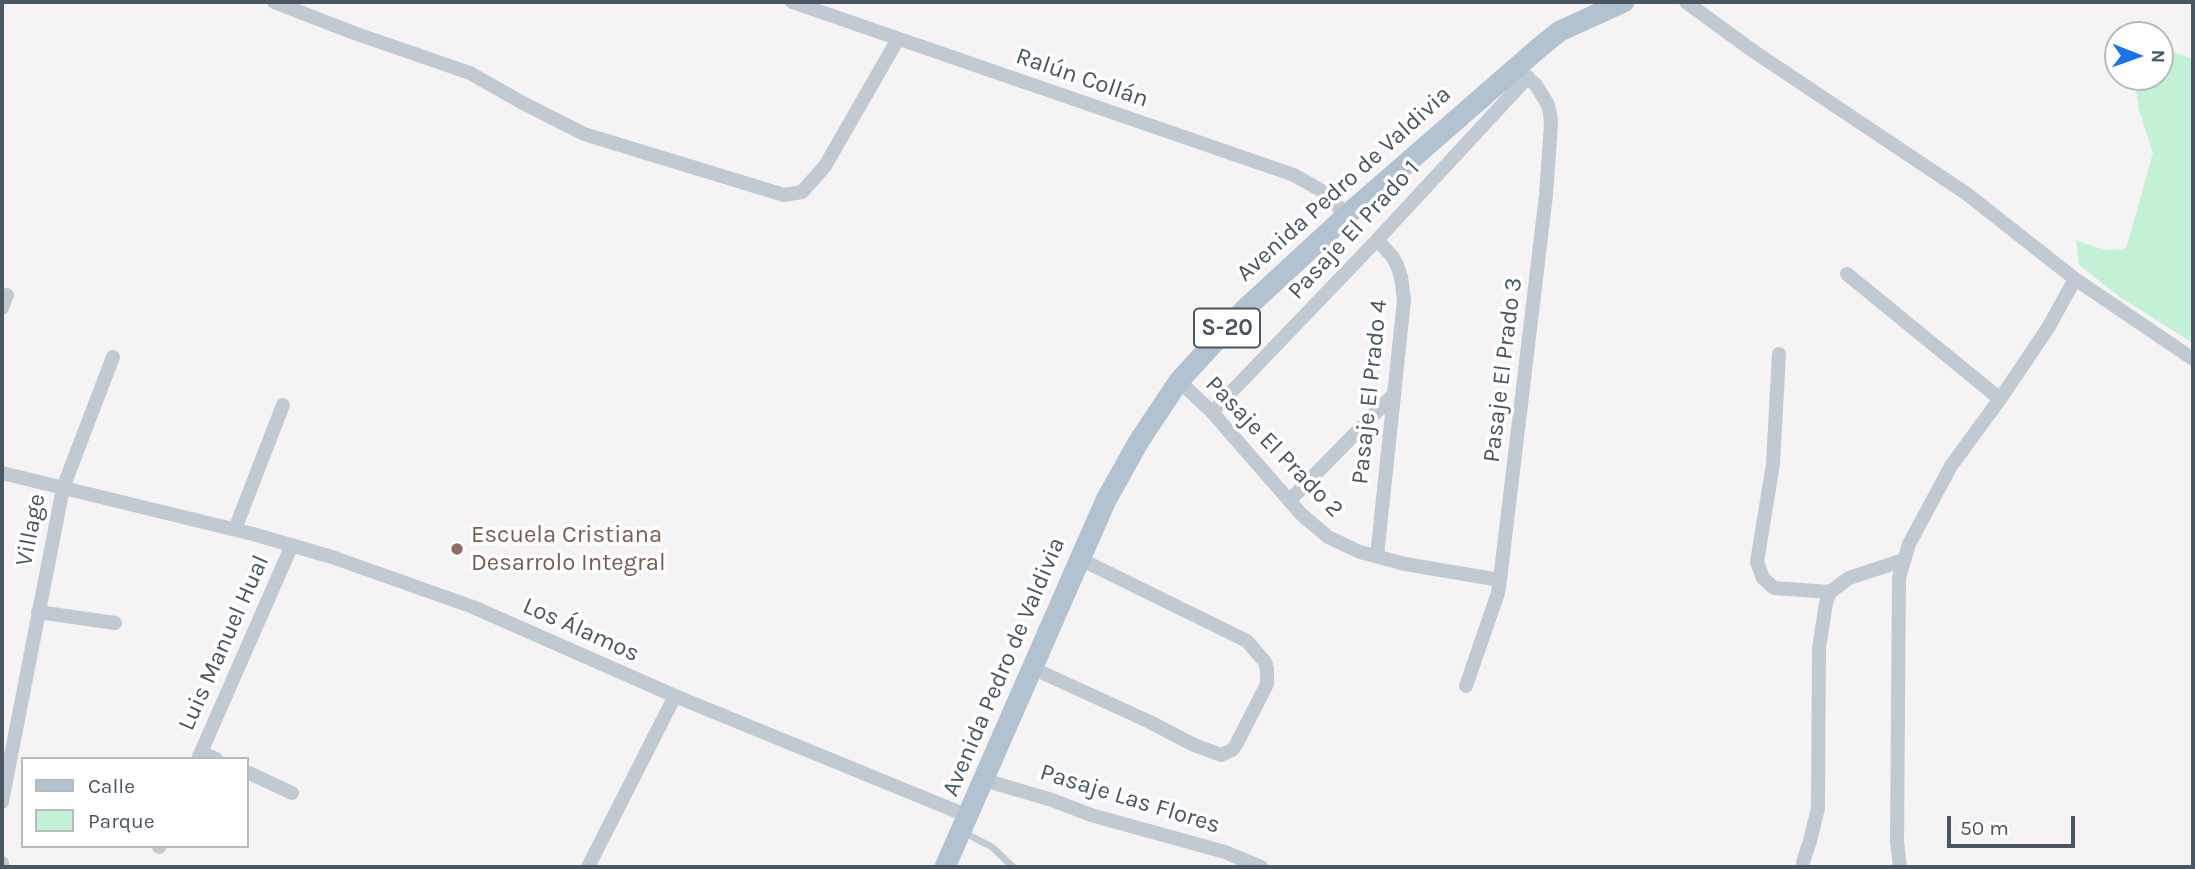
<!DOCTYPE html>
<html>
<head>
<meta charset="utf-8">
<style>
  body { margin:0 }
  #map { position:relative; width:2195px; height:869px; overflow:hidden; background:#f5f3f3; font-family:Karla,sans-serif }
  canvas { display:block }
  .frame { position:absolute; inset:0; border:4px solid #4a5661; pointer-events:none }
  .legend { position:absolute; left:21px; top:757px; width:228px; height:91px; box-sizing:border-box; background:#fff; border:2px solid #b7bbc0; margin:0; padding:9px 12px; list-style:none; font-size:21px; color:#4a5661 }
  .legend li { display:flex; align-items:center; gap:14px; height:35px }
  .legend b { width:35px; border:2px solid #b7bbc0 }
  .north { position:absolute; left:2104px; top:21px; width:70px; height:70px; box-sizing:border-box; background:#fff; border:2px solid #b7bbc0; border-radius:50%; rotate:91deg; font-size:19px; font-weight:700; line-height:28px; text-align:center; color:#4a5661 }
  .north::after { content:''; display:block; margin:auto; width:24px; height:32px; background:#1a73e8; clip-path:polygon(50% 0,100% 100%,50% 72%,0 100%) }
  .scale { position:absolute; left:1947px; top:816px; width:128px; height:32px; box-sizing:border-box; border:4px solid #4a5661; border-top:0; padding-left:9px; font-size:21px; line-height:24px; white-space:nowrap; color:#4a5661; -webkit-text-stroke:5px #fff; paint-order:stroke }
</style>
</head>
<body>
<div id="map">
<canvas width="2195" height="869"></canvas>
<div class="frame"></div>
<ul class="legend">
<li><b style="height:9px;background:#b3c2d1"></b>Calle</li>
<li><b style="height:19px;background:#c3f1d5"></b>Parque</li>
</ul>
<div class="north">N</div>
<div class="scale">50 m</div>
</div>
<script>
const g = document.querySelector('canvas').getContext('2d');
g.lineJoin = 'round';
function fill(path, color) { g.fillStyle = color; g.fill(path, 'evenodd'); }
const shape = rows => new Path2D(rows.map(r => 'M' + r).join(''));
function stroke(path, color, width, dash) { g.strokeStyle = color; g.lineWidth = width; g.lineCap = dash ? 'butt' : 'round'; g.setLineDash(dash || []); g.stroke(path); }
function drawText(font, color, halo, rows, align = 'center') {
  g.font = font + ' Karla,sans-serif'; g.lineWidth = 7; g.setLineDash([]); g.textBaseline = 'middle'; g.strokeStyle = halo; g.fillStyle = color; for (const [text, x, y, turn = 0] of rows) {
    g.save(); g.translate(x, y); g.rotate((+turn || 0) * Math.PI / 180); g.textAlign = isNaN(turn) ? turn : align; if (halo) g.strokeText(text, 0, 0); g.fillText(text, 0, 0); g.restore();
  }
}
fill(shape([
  [2160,47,2193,59,2193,343,2120,297,2079,265,2076,240,2104,250,2126,249,2153,153,2139,110,2134,77,2160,77]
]), '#c3f1d5');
stroke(shape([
  [963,832,992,847,1013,867]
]), '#c1cad2', 7);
stroke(shape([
  [274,2,354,33,470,73,521,102,584,134,784,195,802,192,825,166,898,39],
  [792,2,1294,175,1322,191,1347,215],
  [1686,2,1756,53,1967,194,2075,279,2193,359],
  [1847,274,2000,399],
  [2,308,7,295],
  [1779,354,1773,464,1757,562,1763,578,1774,588,1830,592],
  [1179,381,1212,412,1301,514,1328,537,1360,552,1405,564,1500,580],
  [1212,412,1377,240,1528,77],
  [2,473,253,534,332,557,473,607,675,696,968,816],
  [1290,500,1393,395],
  [235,529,283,405],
  [1377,556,1404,300,1401,277,1397,265,1392,256,1377,240],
  [38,612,115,623],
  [1032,668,1150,722,1194,745,1221,755,1232,750,1236,745,1267,684,1267,669,1265,662,1247,641,1080,559],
  [1466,686,1498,593,1500,580,1546,195,1551,124,1550,113,1547,103,1536,85,1516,68],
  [201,752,216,759],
  [198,759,292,545],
  [247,772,292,793],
  [984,780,1052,800,1091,815,1225,852,1261,867],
  [2,802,63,488,113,357],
  [159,847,160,846],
  [1803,862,1810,841,1818,808,1819,648,1826,603,1830,592,1849,578,1904,560],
  [2,863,3,867],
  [588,867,675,696],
  [1900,867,1897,842,1899,578,1909,544,1951,466,2000,399,2048,328,2075,279]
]), '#c1cad2', 14);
stroke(shape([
  [945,867,1106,500,1139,441,1179,381,1244,310,1347,215,1540,47,1560,31,1624,2]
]), '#b3c2d1', 21);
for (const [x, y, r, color] of [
  [457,549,7,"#8d6e63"]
]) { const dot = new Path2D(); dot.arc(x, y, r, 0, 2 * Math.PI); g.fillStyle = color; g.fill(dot); stroke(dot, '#fff', 2.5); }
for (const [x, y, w] of [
  [1227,328,66]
]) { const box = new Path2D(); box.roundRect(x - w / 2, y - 19.5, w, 39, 5); g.fillStyle = '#fff'; g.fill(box); stroke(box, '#4a5661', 2); }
drawText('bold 23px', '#4a5661', null, [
  ["S-20",1227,328]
]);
drawText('24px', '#4a5661', '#fff', [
  ["Ralún Collán",1082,78,19],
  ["Avenida Pedro de Valdivia",1344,184,-42],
  ["Pasaje El Prado 1",1354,230,-47],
  ["Pasaje El Prado 3",1503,370,-83],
  ["Pasaje El Prado 4",1370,392,-84],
  ["Pasaje El Prado 2",1274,447,46],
  ["Village",31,530,-79],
  ["Los Álamos",581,630,24],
  ["Luis Manuel Hual",224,643,-66],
  ["Avenida Pedro de Valdivia",1004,667,-67],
  ["Pasaje Las Flores",1130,799,17]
]);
drawText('24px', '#785e54', '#fff', [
  ["Escuela Cristiana",471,535],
  ["Desarrolo Integral",471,563]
], 'left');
</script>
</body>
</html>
